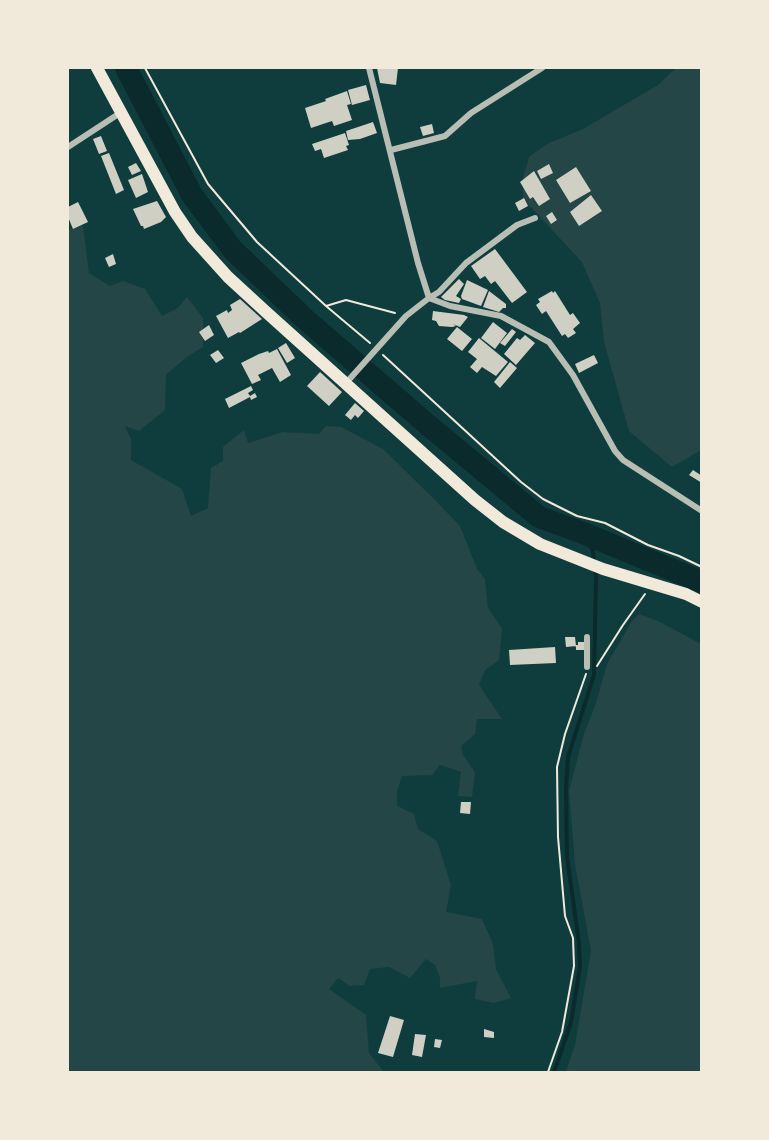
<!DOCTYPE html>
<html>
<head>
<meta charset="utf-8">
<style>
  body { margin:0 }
  #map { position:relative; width:769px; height:1140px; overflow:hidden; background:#0f3d3e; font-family:"PT Sans Narrow",sans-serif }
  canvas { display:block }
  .frame { position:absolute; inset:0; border:69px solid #f1e9da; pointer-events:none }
</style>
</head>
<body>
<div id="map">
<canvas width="769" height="1140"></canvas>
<div class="frame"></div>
</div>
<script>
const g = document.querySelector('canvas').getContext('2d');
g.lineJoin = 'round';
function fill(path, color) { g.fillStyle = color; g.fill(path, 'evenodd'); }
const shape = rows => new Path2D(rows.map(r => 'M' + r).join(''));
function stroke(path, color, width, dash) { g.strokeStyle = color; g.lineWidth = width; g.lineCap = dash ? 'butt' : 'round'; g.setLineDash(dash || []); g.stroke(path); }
fill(shape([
  [676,68,701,68,701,450,672,467,629,431,604,342,600,303,582,262,523,199,523,178,529,157,547,144,583,129,658,85],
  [83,226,89,273,110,286,123,281,145,289,162,316,178,308,187,297,203,318,203,347,188,356,166,375,165,410,139,431,125,426,131,439,131,460,182,489,191,516,208,508,211,468,223,461,223,447,244,430,248,443,283,432,319,434,326,426,341,427,383,449,434,499,460,526,477,569,485,579,488,608,502,628,499,660,485,670,479,685,502,719,477,719,475,734,461,746,463,755,475,772,472,797,458,796,461,772,440,765,432,775,402,776,397,791,397,806,414,814,418,829,437,841,451,885,446,912,482,919,493,944,496,969,511,998,494,1003,475,999,477,981,440,988,440,978,435,965,426,959,410,978,389,967,370,969,364,985,350,986,338,978,329,989,366,1015,369,1053,384,1072,68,1072,68,230],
  [639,614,658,621,701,644,701,1072,566,1072,575,1045,591,951,575,864,569,791,584,734,596,703,607,664,632,621]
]), '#244646');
stroke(shape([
  [554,1072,571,1022,580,967,579,943,567,857,566,789,568,757,594,675,596,578,593,551,583,533]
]), '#0a2a2b', 4);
stroke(shape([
  [126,68,192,195,233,250,305,319,428,425,539,517,583,533,702,582]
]), '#0a2a2b', 22);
fill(shape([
  [377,68,398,68,396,85,380,83],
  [366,85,370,100,352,105,348,90],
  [347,91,351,104,347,105,352,120,334,126,332,121,311,128,305,108,326,101,325,99],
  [373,122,377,133,360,139,348,140,346,131],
  [432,124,434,133,423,136,420,127],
  [345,133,349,145,346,146,348,150,324,158,321,149,315,151,312,144],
  [101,136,107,151,99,154,93,139],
  [109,153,124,190,116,194,101,156],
  [136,163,141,171,132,175,128,167],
  [549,164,553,173,541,179,537,171],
  [576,167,591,191,570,203,556,180],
  [534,171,550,199,539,206,533,197,530,199,520,182],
  [142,174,148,192,136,198,128,180],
  [591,195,602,211,579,226,570,212],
  [524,198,528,206,519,211,515,203],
  [157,201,166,217,161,222,144,229,143,226,141,226,133,209],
  [78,202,88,222,73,229,68,217,68,207],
  [552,212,557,220,551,224,546,216],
  [495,249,527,292,512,303,495,281,491,284,485,276,480,279,471,266],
  [113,254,116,264,109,267,105,258],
  [459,279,464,284,456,296,461,299,459,303,445,300,441,297],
  [467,280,488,290,481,306,462,299,461,296],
  [489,291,506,304,506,308,503,308,499,312,483,307],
  [552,291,553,293,555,291,570,315,573,313,580,323,573,329,576,333,568,338,565,334,562,336,546,311,542,314,536,305,540,302,538,299],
  [240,299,262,319,240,333,239,332,228,338,216,316,227,310,228,313,232,310,230,305],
  [433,311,464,315,468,317,460,327,453,324,456,326,452,327,439,326,436,321,432,320],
  [493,322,507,333,495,349,481,338],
  [209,325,214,335,205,341,199,332],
  [457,327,472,339,462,351,447,339],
  [512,329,516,332,505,346,500,343],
  [525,335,535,343,516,365,504,354,517,338,520,340],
  [479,338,508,362,496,376,482,367,477,373,470,367,477,359,468,352],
  [286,343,295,358,287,363,278,348],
  [277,349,291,375,280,382,272,368,258,375,261,380,252,384,241,363,259,354,268,351,269,353],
  [218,350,224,358,216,363,210,355],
  [594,355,598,363,579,373,575,364],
  [510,362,517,368,500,388,494,382],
  [320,372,342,392,329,406,307,386],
  [251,386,253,390,248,393,250,396,255,393,257,397,251,400,250,397,229,408,225,399],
  [355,403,364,411,358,418,355,415,351,420,345,415],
  [693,470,702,476,702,483,689,475],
  [565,637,575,637,576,646,566,647],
  [578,642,584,642,584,650,576,650,576,645,578,645],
  [555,647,556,663,510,665,509,650],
  [461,802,471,802,470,814,460,813],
  [390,1016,404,1020,393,1057,378,1053],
  [484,1029,494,1032,494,1038,484,1037],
  [415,1034,426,1035,422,1057,412,1055],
  [435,1039,442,1040,440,1048,434,1047]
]), '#cfcfc3');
stroke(shape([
  [145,68,208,184,257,242,326,306,370,343],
  [326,306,346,300,395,313],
  [383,355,521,482,543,499,577,516,605,523,648,545,679,556,702,567],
  [597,666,623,625,645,594],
  [548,1072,562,1032,574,966,573,938,565,916,558,837,557,767,565,734,586,674]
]), '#f1e9da', 2);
stroke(shape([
  [68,147,120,113],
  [391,150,445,136,471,113,542,68],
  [429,298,450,306,501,316,549,342,573,375,615,451,623,460,702,511],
  [429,298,439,292,466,263,517,225,535,218],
  [346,383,406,316,429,298,418,263,369,68],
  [587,637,587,667]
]), '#b8beb3', 6);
stroke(shape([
  [97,68,175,212,192,237,228,277,265,311,475,500,503,522,540,544,603,569,686,594,702,602]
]), '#f1e9da', 12);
</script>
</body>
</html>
